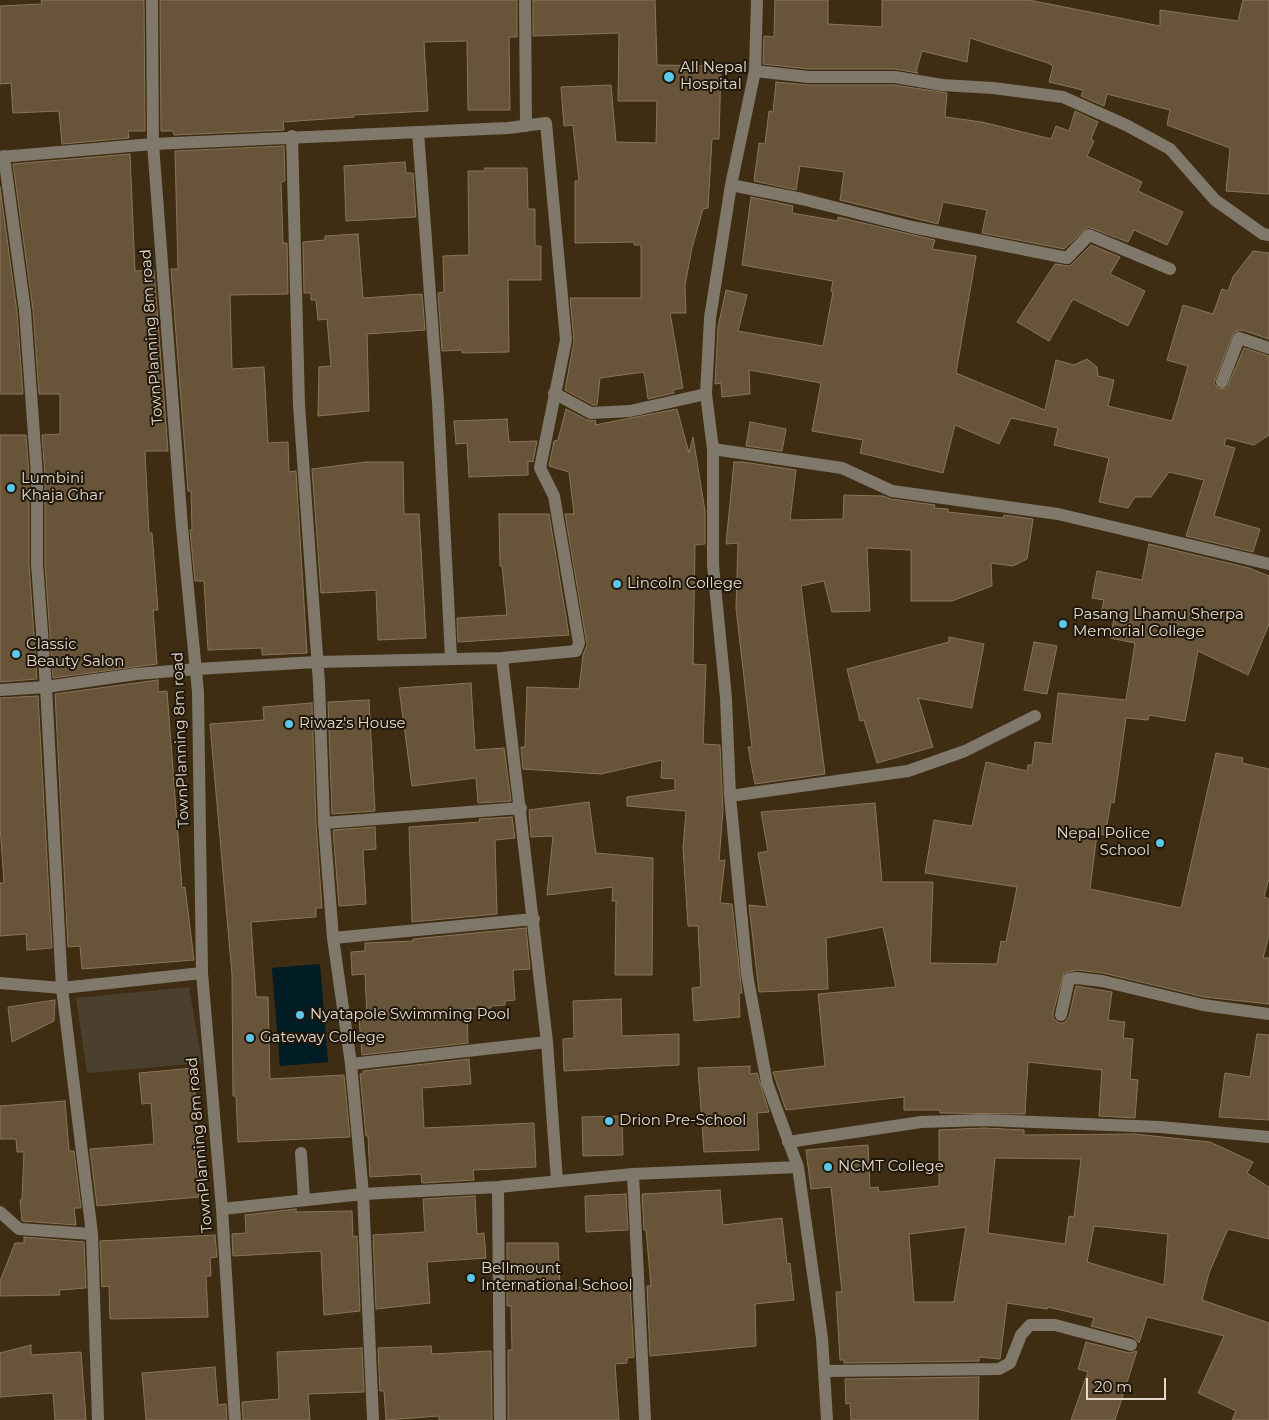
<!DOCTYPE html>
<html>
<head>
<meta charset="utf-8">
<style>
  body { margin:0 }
  #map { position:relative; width:1269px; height:1420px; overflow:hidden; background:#3e2d13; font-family:Montserrat,sans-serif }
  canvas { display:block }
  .scale { position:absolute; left:1086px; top:1378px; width:80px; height:22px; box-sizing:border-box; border:2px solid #e4d9ca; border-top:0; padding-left:6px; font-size:15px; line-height:18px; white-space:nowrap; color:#e4d9ca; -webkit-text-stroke:4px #1f170c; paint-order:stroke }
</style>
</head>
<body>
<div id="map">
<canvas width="1269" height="1420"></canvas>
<div class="scale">20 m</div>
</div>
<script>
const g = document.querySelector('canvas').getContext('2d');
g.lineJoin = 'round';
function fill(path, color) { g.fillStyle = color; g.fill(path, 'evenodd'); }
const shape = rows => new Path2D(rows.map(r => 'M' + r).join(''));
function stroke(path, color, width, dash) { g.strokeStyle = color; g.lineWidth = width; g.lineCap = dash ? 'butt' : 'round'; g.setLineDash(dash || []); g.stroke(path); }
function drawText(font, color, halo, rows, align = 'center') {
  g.font = font + ' Montserrat,sans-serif'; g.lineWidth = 4; g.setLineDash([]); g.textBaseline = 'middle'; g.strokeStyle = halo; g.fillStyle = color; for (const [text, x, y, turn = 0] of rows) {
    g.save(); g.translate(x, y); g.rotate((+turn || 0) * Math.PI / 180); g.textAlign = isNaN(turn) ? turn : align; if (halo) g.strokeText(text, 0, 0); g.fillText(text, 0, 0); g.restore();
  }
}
fill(shape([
  [189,987,202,1063,87,1073,76,998]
]), '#4b3f2d');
fill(shape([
  [320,964,328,1062,280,1066,272,968]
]), '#001c25');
const building = shape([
  [41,0,144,0,145,131,128,131,129,138,62,144,59,111,13,113,11,83,0,84,0,6,42,4,41,0],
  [160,0,517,0,517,37,509,37,510,110,468,110,467,41,424,42,428,111,354,115,354,117,283,122,284,130,174,135,173,131,161,131,160,0],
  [533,0,655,0,657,65,721,66,719,139,712,139,708,208,703,209,692,248,685,285,686,313,670,313,683,388,673,390,674,393,648,399,644,372,600,378,597,405,593,405,565,390,574,341,570,298,641,298,641,245,634,245,634,242,575,243,575,181,579,181,573,125,564,126,561,87,611,85,616,142,656,143,657,101,618,101,619,33,533,36,533,0],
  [775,0,828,0,828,24,882,27,882,0,1029,0,1160,26,1160,10,1238,21,1243,0,1269,0,1269,194,1226,191,1230,148,1167,125,1170,110,1107,94,1104,106,1081,96,1083,90,1049,82,1053,66,1048,63,970,38,967,62,922,51,916,72,918,73,895,69,808,69,763,64,764,36,774,37,775,0],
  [776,82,808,85,894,85,947,93,945,117,982,122,1051,139,1056,126,1069,131,1075,111,1098,122,1091,139,1094,141,1087,156,1142,182,1138,191,1183,212,1167,245,1134,230,1128,242,1088,227,1064,249,982,233,987,210,943,202,938,224,840,200,844,172,800,166,796,190,754,181,759,143,765,144,769,111,773,112,776,82],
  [284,146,285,181,281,182,283,243,287,243,288,294,230,295,232,369,264,367,268,443,288,442,289,472,296,471,307,653,262,655,262,648,208,650,204,581,195,581,190,530,192,530,191,491,188,491,171,269,178,269,175,151,284,146],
  [130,154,135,271,154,270,168,451,145,451,149,533,152,533,158,610,153,610,157,664,53,678,45,564,45,476,42,435,60,434,60,394,39,394,33,310,13,164,130,154],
  [405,162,406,173,413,173,416,217,346,221,344,166,405,162],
  [485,168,527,168,528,209,535,209,535,246,541,246,541,280,508,280,509,352,462,353,462,350,442,351,438,293,444,292,443,256,469,255,468,171,485,171,485,168],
  [0,187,17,312,23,394,0,394,0,187],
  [751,197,793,206,792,213,838,221,838,217,935,240,932,249,976,256,956,373,1045,410,1056,360,1074,365,1087,359,1097,367,1098,376,1114,380,1108,406,1172,421,1188,366,1167,360,1183,305,1213,314,1222,289,1228,291,1233,277,1253,251,1269,253,1269,339,1242,330,1234,332,1214,383,1219,389,1227,388,1244,348,1269,356,1269,435,1254,445,1226,438,1224,445,1235,448,1214,516,1260,529,1253,552,1186,536,1204,480,1169,472,1151,497,1135,497,1128,508,1099,502,1109,458,1054,445,1058,428,1011,418,999,444,955,425,943,473,860,453,863,440,812,431,821,383,749,370,750,394,722,397,721,383,715,384,718,327,726,290,747,295,738,331,823,346,833,292,831,291,833,281,742,265,751,197],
  [358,234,363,298,422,294,425,330,367,334,369,411,318,416,319,367,331,366,327,319,318,320,316,300,311,300,311,293,304,293,303,242,325,240,325,236,358,234],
  [1091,245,1120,257,1110,274,1145,291,1128,326,1073,299,1049,341,1017,322,1055,264,1070,266,1091,245],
  [566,409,587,420,596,421,595,425,677,409,689,453,693,437,705,511,705,544,695,545,693,664,706,665,703,744,720,745,723,810,719,861,725,860,720,903,732,904,742,993,739,993,740,1017,694,1021,692,988,701,987,698,926,688,926,683,848,686,811,627,806,627,797,675,790,675,779,661,778,662,760,601,774,523,769,521,747,525,747,527,687,579,689,583,655,587,645,565,514,574,514,569,472,549,466,554,441,558,440,566,409],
  [507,419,509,442,537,441,533,462,528,461,528,475,469,477,467,443,456,444,454,421,507,419],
  [750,422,786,429,782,451,746,446,750,422],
  [0,435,26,435,29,476,29,565,37,679,0,682,0,435],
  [366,462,403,462,404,514,419,514,426,638,378,640,376,590,321,593,312,469,366,462],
  [734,462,743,462,796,470,790,520,843,519,844,495,883,496,891,499,935,505,934,508,948,509,948,512,1003,518,1004,515,1033,519,1027,559,1013,566,991,563,992,586,952,601,911,601,911,550,867,548,870,611,832,612,824,581,801,586,825,774,755,784,748,747,752,747,736,608,738,543,726,544,734,462],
  [499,514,549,514,569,635,458,642,457,618,507,615,502,566,500,566,499,514],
  [1149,544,1249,568,1269,576,1269,624,1248,675,1198,651,1185,721,1149,715,1148,720,1126,718,1114,803,1111,802,1105,835,1097,834,1090,889,1181,908,1216,753,1243,758,1242,763,1269,769,1269,878,1264,897,1269,899,1269,935,1263,958,1269,958,1269,1004,1204,997,1103,973,1077,970,1064,973,1053,1013,1053,1018,1059,1023,1064,1023,1069,1017,1076,986,1112,992,1108,1020,1125,1022,1123,1038,1133,1039,1130,1079,1138,1080,1135,1118,1099,1116,1102,1070,1028,1062,1025,1114,940,1113,940,1110,904,1110,904,1097,786,1110,773,1072,825,1066,818,994,896,987,883,927,826,938,828,989,759,992,749,905,767,907,758,853,768,851,761,812,875,803,882,882,933,882,930,963,997,964,1001,941,1006,942,1017,887,925,873,934,820,972,826,986,762,1027,771,1028,765,1032,765,1035,742,1052,744,1058,693,1126,700,1135,643,1110,638,1114,619,1100,617,1104,600,1092,598,1097,571,1142,580,1149,544],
  [949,637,984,644,972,708,918,698,933,747,877,763,864,720,860,721,847,669,949,642,949,637],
  [1034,642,1057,646,1047,694,1024,690,1034,642],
  [158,680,158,692,167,691,182,888,185,887,194,960,82,969,80,946,68,947,55,694,158,680],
  [471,683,475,750,504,748,511,801,478,803,476,778,412,786,399,688,471,683],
  [38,696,52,948,27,950,26,934,0,936,0,883,4,883,0,826,0,698,38,696],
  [369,700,375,811,332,814,328,702,369,700],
  [312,703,316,823,322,908,316,908,316,917,251,922,256,997,268,997,270,1079,344,1075,350,1137,238,1142,236,1096,233,1096,232,975,210,724,264,720,263,707,312,703],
  [589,802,596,853,653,858,652,975,615,975,616,901,612,901,613,887,547,895,553,836,531,837,529,810,589,802],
  [512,817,515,838,495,840,497,914,412,922,409,827,480,822,479,819,512,817],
  [375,827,376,849,363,850,366,904,339,906,333,830,375,827],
  [526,928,530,969,513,970,515,1000,505,1001,505,1005,491,1006,491,1008,467,1009,468,1043,362,1055,359,1018,367,1017,365,974,352,975,351,952,365,951,365,943,413,941,413,939,526,928],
  [621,999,622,1036,679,1034,679,1065,564,1071,563,1039,574,1038,573,1001,621,999],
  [55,1000,54,1021,12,1042,8,1007,55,1000],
  [1257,1034,1269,1035,1269,1120,1219,1117,1225,1073,1250,1077,1257,1034],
  [469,1059,471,1084,422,1088,424,1128,534,1123,536,1167,473,1170,474,1180,422,1183,421,1174,370,1177,368,1136,366,1136,360,1074,363,1074,363,1071,469,1059],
  [750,1066,750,1074,757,1073,769,1112,757,1113,759,1150,704,1152,698,1068,750,1066],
  [194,1068,197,1139,194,1139,199,1197,97,1206,90,1149,154,1144,151,1103,142,1104,139,1073,194,1068],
  [65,1101,69,1151,74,1151,81,1208,74,1208,76,1225,22,1221,20,1200,22,1200,24,1152,17,1152,16,1139,0,1139,0,1106,65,1101],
  [622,1116,623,1155,583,1156,582,1117,622,1116],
  [984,1128,1024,1130,1024,1135,1134,1134,1210,1142,1253,1162,1247,1173,1269,1187,1269,1239,1228,1229,1209,1273,1202,1300,1269,1323,1269,1420,1232,1420,1236,1411,1198,1393,1224,1336,1147,1317,1139,1343,1133,1337,1091,1326,1094,1318,1048,1307,1047,1309,1007,1303,1000,1359,979,1357,979,1361,844,1363,844,1360,840,1360,836,1292,842,1292,831,1187,811,1189,806,1150,868,1145,870,1188,878,1187,879,1192,939,1186,939,1130,984,1128],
  [995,1158,1081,1159,1074,1217,1069,1216,1065,1244,988,1233,995,1158],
  [1094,1226,1168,1234,1164,1285,1087,1262,1094,1226],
  [966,1227,954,1302,914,1302,909,1234,966,1227],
  [720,1190,723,1225,782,1218,787,1264,790,1263,794,1300,755,1304,756,1346,650,1356,647,1286,651,1286,646,1230,644,1230,642,1194,720,1190],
  [626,1194,628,1230,586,1232,585,1196,626,1194],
  [475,1196,477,1234,484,1233,486,1258,427,1262,430,1303,376,1309,373,1235,425,1232,423,1199,475,1196],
  [296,1209,296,1212,352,1211,353,1237,357,1236,360,1311,324,1315,321,1251,233,1256,232,1234,246,1233,245,1215,296,1209],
  [215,1235,217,1257,210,1258,211,1276,206,1276,208,1317,110,1319,109,1286,102,1287,100,1241,215,1235],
  [24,1237,84,1242,86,1288,59,1290,60,1295,0,1296,0,1281,15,1243,24,1243,24,1237],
  [507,1243,558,1243,560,1288,630,1286,634,1357,627,1358,627,1363,615,1364,619,1420,508,1420,508,1350,512,1350,511,1306,507,1306,507,1243],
  [1086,1342,1129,1353,1137,1351,1115,1420,1071,1420,1088,1372,1078,1369,1086,1342],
  [31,1345,31,1355,81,1352,86,1420,55,1420,53,1393,0,1397,0,1353,31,1345],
  [431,1346,432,1354,491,1351,492,1420,439,1420,439,1416,386,1420,384,1391,380,1391,378,1348,431,1346],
  [362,1348,364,1392,308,1394,310,1420,243,1420,242,1402,279,1399,277,1352,362,1348],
  [215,1367,218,1405,226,1404,227,1420,146,1420,142,1373,215,1367],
  [979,1377,978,1420,851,1420,850,1403,846,1404,845,1379,979,1377]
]);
fill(building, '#685438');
stroke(building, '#89765a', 1);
stroke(shape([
  [152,0,153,144,182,527,198,692,202,973,222,1209,235,1420],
  [525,0,526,126],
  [757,0,755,71,731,185,710,318,706,394,713,449,713,565,726,698,730,796,747,974,767,1083,798,1167,822,1338,827,1420],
  [755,71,808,77,895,77,942,85,993,88,1063,97,1126,125,1170,149,1215,200,1263,234,1269,235],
  [418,132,438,402,451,658],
  [292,136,299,405,319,683,324,823,333,938,351,1064,363,1194,373,1420],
  [4,156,25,311,37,476,37,564,46,687,62,988,92,1234,98,1420],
  [0,157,153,144,508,128,546,123,566,340,540,468,554,496,579,643,576,651,502,658,316,662,197,669,136,674,46,687,0,690],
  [731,185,802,199,912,227,1067,258,1089,235,1170,269],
  [1222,382,1239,338,1269,348],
  [554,393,591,413,630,411,706,394],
  [713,449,842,468,892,491,1058,514,1269,564],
  [502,658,547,1042,557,1181],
  [730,796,908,771,965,751,1035,716],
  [324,823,521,808],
  [333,938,534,919],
  [0,983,62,988,202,973],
  [1061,1015,1069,979,1076,978,1102,981,1203,1005,1269,1014],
  [351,1064,547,1042],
  [788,1142,921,1122,984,1120,1160,1127,1269,1137],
  [301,1153,304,1200],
  [633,1174,645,1420],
  [498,1187,500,1420],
  [222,1209,363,1194,498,1187,633,1174,798,1167],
  [0,1212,19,1229,92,1234],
  [825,1371,999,1369,1010,1363,1021,1335,1030,1325,1055,1325,1131,1345]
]), '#81786c', 12);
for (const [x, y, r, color] of [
  [669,77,6,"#5cc7e8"],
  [11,488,5,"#5cc7e8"],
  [617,584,5,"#5cc7e8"],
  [1063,624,5,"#5cc7e8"],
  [16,654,5,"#5cc7e8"],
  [289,724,5,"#5cc7e8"],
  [1160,843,5,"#5cc7e8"],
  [300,1015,5,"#5cc7e8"],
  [250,1038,5,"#5cc7e8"],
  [609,1121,5,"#5cc7e8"],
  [828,1167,5,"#5cc7e8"],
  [471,1278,5,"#5cc7e8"]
]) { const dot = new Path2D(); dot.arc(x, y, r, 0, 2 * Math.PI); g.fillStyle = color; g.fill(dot); stroke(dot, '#1f170c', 2); }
drawText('15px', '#e4d9ca', '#1f170c', [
  ["All Nepal",680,68],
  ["Hospital",680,85],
  ["Lumbini",21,479],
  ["Khaja Ghar",21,496],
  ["Lincoln College",627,584],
  ["Pasang Lhamu Sherpa",1073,615],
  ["Memorial College",1073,632],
  ["Classic",26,645],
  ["Beauty Salon",26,662],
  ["Riwaz's House",299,724],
  ["Nepal Police",1150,834,"right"],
  ["School",1150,851,"right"],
  ["Nyatapole Swimming Pool",310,1015],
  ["Gateway College",260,1038],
  ["Drion Pre-School",619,1121],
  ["NCMT College",838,1167],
  ["Bellmount",481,1269],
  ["International School",481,1286]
], 'left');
drawText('15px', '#e4d9ca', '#1f170c', [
  ["TownPlanning 8m road",152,337,-94],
  ["TownPlanning 8m road",181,740,-92],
  ["TownPlanning 8m road",200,1145,-95]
]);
</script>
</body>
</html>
